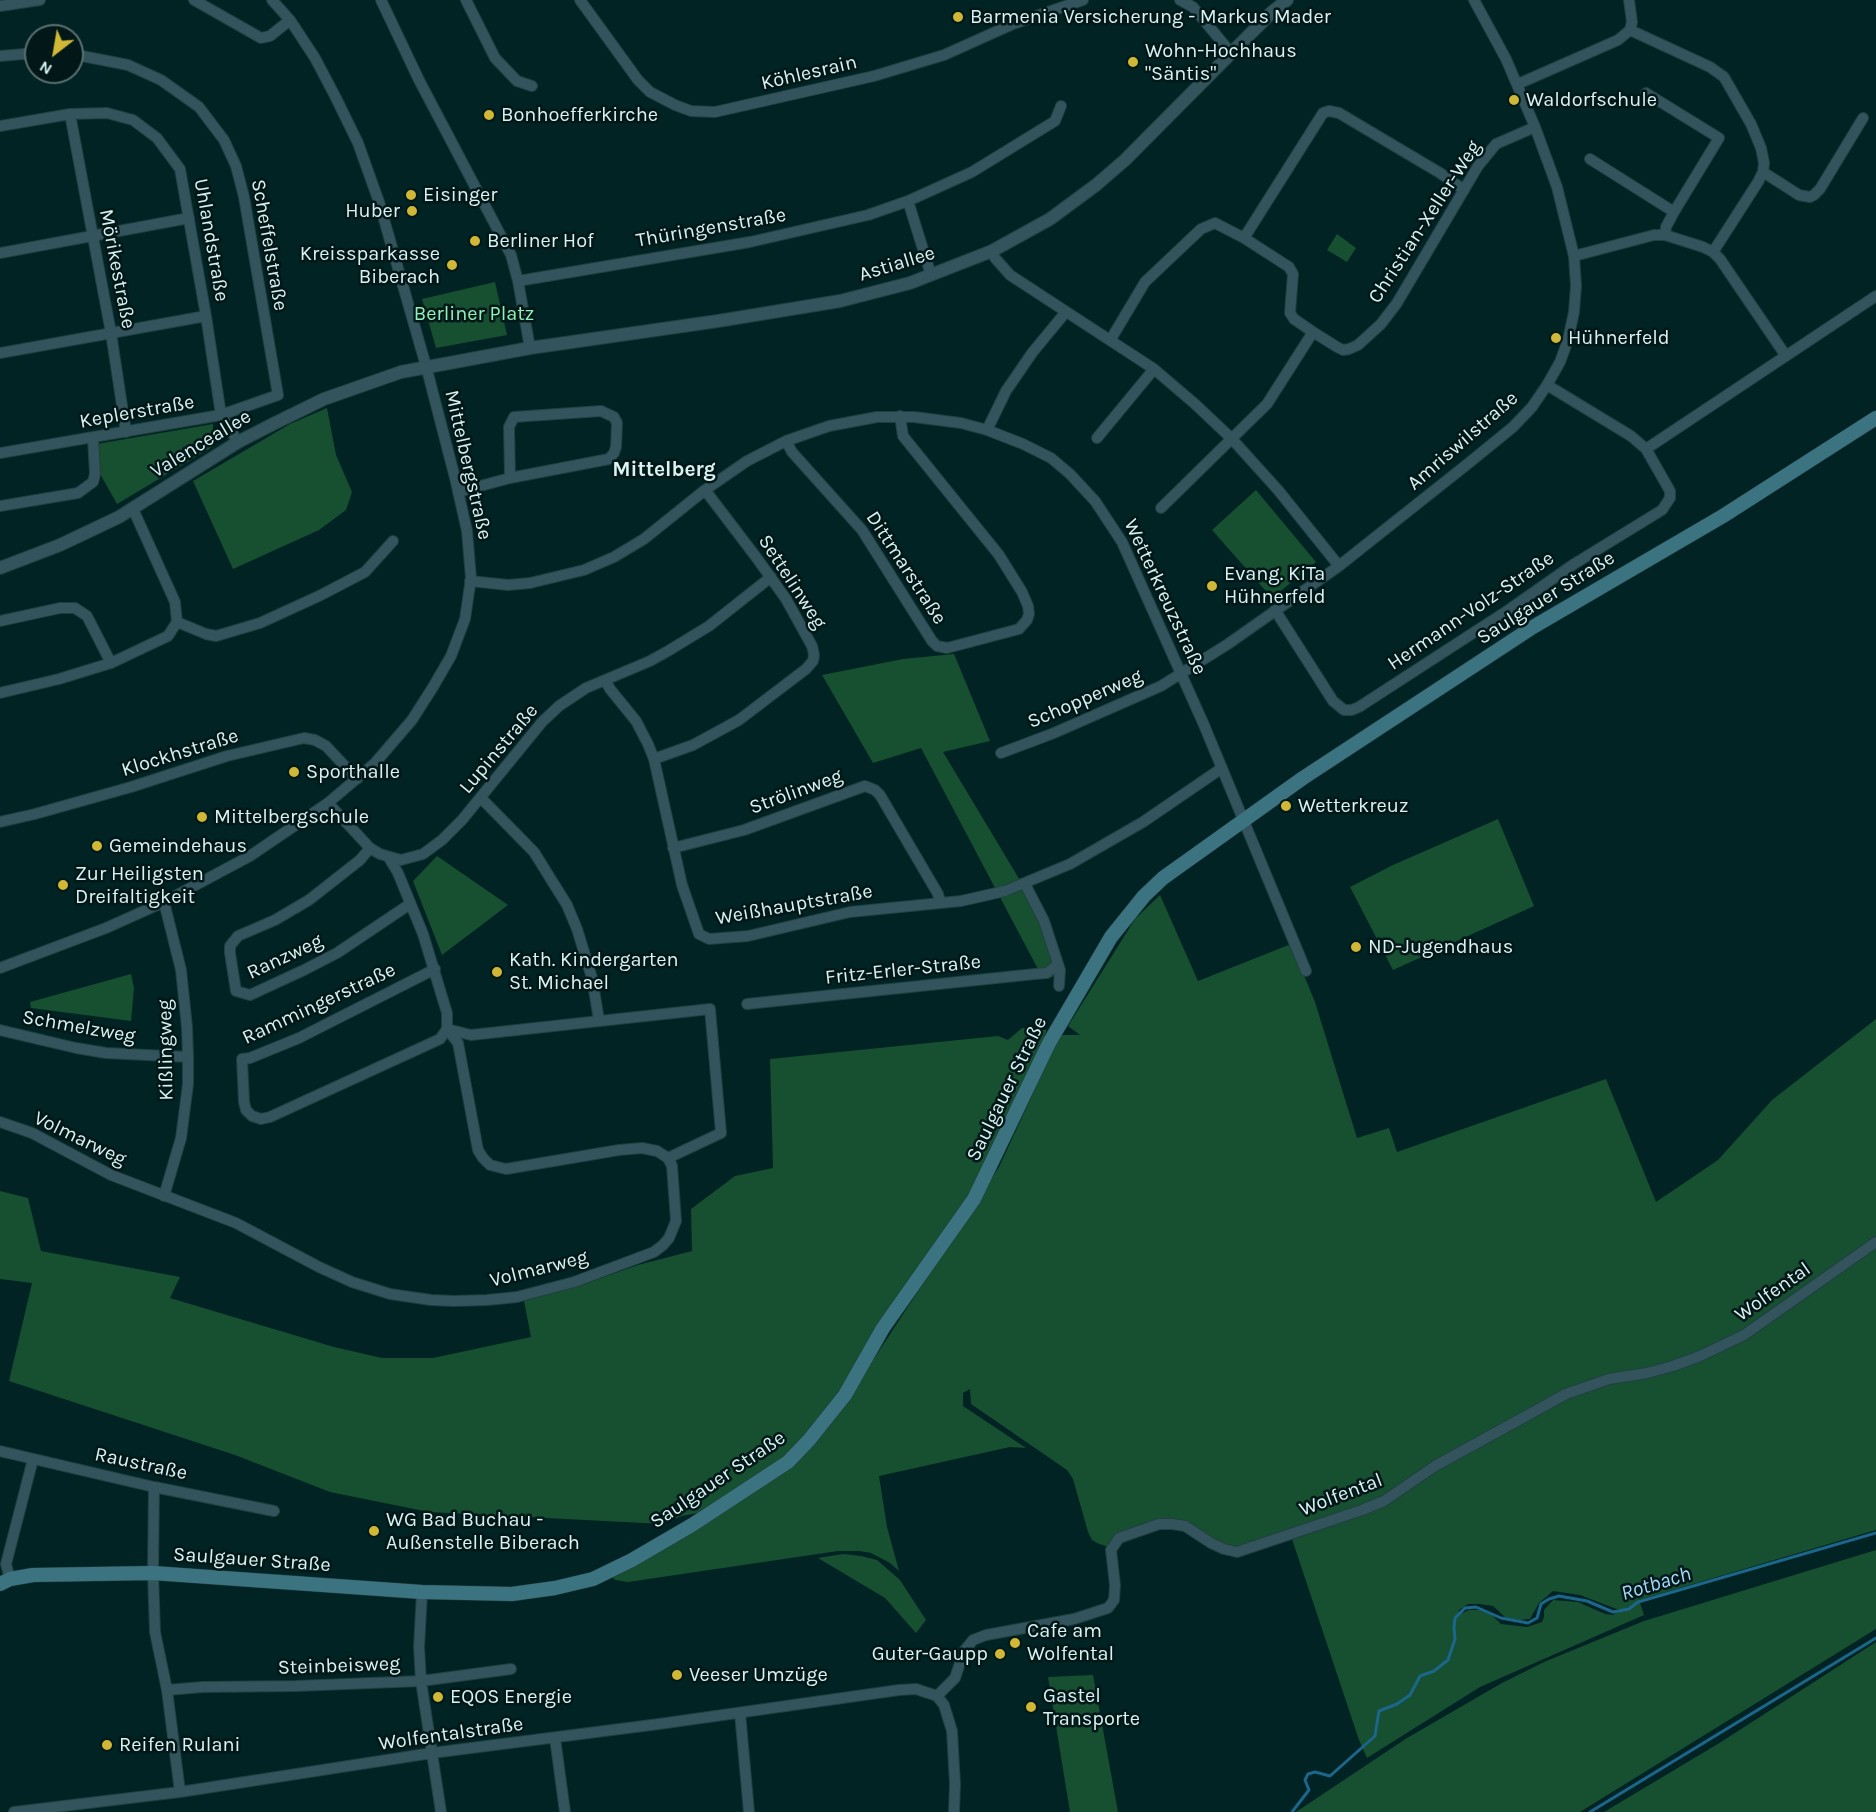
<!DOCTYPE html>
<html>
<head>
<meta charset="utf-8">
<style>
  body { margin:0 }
  #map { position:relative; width:1876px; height:1812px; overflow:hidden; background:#012323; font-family:Karla,sans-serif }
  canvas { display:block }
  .north { position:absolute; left:24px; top:24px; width:60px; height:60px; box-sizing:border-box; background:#021818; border:2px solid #596f6f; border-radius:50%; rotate:211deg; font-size:16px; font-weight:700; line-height:24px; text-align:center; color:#dbf2f2 }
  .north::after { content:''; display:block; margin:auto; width:21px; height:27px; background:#d1b736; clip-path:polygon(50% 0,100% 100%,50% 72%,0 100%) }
</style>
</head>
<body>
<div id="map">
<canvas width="1876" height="1812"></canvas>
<div class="north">N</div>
</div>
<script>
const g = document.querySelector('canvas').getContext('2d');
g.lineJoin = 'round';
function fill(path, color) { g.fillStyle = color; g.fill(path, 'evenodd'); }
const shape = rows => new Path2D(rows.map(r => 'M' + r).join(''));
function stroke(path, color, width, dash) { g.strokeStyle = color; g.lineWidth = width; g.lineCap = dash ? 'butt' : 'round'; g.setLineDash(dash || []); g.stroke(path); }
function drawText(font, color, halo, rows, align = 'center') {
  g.font = font + ' Karla,sans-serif'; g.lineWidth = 5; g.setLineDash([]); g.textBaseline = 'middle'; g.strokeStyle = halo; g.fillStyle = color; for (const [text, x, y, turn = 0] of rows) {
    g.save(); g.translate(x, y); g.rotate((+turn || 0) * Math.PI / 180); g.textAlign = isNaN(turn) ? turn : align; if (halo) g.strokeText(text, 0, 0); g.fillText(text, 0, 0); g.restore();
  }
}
fill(shape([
  [1337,234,1356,248,1347,262,1327,250],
  [495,282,507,335,436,348,422,299],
  [327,408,336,455,352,492,346,510,319,530,233,569,193,481,290,424],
  [213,424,214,446,117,504,99,472,97,444],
  [1256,490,1316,562,1272,598,1212,530],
  [954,654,990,741,943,752,1033,902,1059,979,1039,971,921,748,873,763,822,675,903,659],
  [1498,819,1534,906,1393,970,1350,887,1393,865],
  [437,856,508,905,442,955,413,881],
  [1160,895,1198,981,1291,944,1315,1002,1357,1138,1389,1128,1397,1152,1606,1079,1656,1202,1718,1160,1772,1100,1876,1019,1876,1530,1639,1600,1644,1615,1480,1687,1367,1758,1359,1740,1291,1536,1352,1517,1383,1505,1464,1452,1566,1396,1609,1379,1647,1373,1688,1360,1647,1371,1609,1377,1586,1384,1536,1406,1461,1447,1382,1498,1237,1550,1225,1547,1198,1529,1186,1524,1169,1521,1157,1522,1117,1537,1109,1547,1099,1544,1092,1540,1088,1532,1073,1479,1067,1470,971,1404,970,1389,963,1393,963,1406,1026,1448,1010,1447,879,1476,887,1527,899,1571,890,1563,871,1553,859,1551,838,1551,628,1582,615,1580,612,1576,654,1552,714,1510,682,1516,663,1524,429,1512,330,1492,235,1455,9,1381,32,1283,0,1279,0,1191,28,1198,41,1251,180,1277,170,1298,334,1347,382,1358,433,1358,531,1337,524,1301,581,1285,638,1265,692,1251,691,1209,735,1176,773,1168,770,1059,998,1036,1008,1040,1022,1028,1047,1030,964,1209,927,1259,840,1391,786,1459,725,1504,792,1464,849,1397,999,1167,1060,1035,1080,1035,1068,1026,1135,919],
  [1553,1591,1580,1595,1619,1610,1613,1615,1605,1614,1578,1602,1553,1600,1544,1610,1544,1617,1542,1622,1527,1627,1501,1624,1490,1613,1480,1610,1469,1610,1462,1613,1458,1611,1468,1604,1479,1604,1493,1606,1506,1618,1520,1620,1530,1619,1539,1603],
  [131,974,134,988,131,1021,31,1008,30,1002],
  [1876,1550,1876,1629,1580,1812,1296,1812,1407,1738,1502,1683,1544,1662,1644,1621],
  [843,1554,861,1556,877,1560,900,1580,926,1620,916,1633,885,1598,818,1558],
  [1876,1642,1876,1812,1604,1812,1721,1742],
  [1093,1675,1118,1812,1070,1812,1048,1677]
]), '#174f31');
stroke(shape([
  [1292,1812,1309,1790,1305,1780,1308,1774,1315,1772,1330,1776,1375,1736,1379,1711,1397,1704,1410,1695,1420,1676,1434,1671,1448,1660,1455,1639,1454,1628,1455,1618,1465,1608,1476,1607,1501,1618,1528,1623,1537,1618,1541,1604,1549,1599,1559,1596,1587,1601,1613,1612,1629,1609,1638,1602,1876,1533],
  [1590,1812,1876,1638]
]), '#1b668a', 3);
const minor = shape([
  [194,0,261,38,270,36,290,20],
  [381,0,419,80,511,255,518,281,530,348],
  [466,0,495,58,517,81,532,86],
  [580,0,638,80,650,92,675,105,691,111,715,112,874,76,944,55,1013,24,1083,0],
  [1180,0,1193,7,1231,53],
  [1629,0,1632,22,1630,30],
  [0,6,40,0],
  [0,56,36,53],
  [1518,84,1618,40,1630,30,1710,67,1724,77,1751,124,1761,148,1764,163,1763,172,1758,182,1713,252],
  [1646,93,1719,138,1674,212,1666,227,1665,235],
  [70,114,111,333,126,432],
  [0,126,70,114,107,113,133,120,157,138,180,169,206,316,221,415,238,442],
  [1590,159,1674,212],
  [1763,172,1799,195,1810,197,1814,195,1820,189,1863,118],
  [908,201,931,275],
  [1244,238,1289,267,1293,274,1290,313,1294,319,1313,332],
  [992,251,995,258,1010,275,1154,369,1195,404,1232,439,1278,490,1339,566],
  [0,253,189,218],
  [1574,256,1654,235,1665,235,1703,247,1713,252,1720,259,1786,356],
  [518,281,750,242,868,215,908,201,972,172,1055,121,1061,106],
  [1111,339,1145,282,1201,229,1215,223,1244,238,1323,113,1329,111,1339,113,1440,173,1464,190],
  [0,353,206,316],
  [1547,385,1631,436,1646,449],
  [987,430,1006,391,1032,353,1065,313],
  [1097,438,1154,369],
  [786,441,792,452,862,530,932,641,937,646,947,648,1019,629,1027,620,1029,614,1028,606,1022,592,999,555,903,436,900,416],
  [0,453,221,415,278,395,244,197,236,166,224,140,199,107,161,80,128,65,72,54],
  [458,492,510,478,609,459,614,453,616,447,617,423,614,417,601,411,514,417,509,427,510,478],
  [0,506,78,493,93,482,95,474,93,439],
  [1161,508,1267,404,1313,332,1337,347,1343,350,1349,349,1358,345,1381,324,1397,303,1478,166,1496,144,1535,127],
  [470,581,508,585,530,583,584,570,614,557,644,539,705,490,747,461,786,441,829,426,877,417,914,417,961,423,987,430,1023,444,1051,458,1070,474,1095,501,1122,542,1204,725,1306,971],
  [1275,610,1333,701,1344,710,1352,710,1359,707,1507,611,1574,564,1662,510,1670,498,1670,491,1646,449,1876,296],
  [0,621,60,608,75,608,87,616,111,663],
  [177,622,206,634,216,636,260,623,319,596,365,572,393,541],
  [605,680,610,689,636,721,648,744,654,759,682,885,699,934,709,939,748,936,850,912,961,901,1005,891,1070,864,1143,822,1222,768],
  [0,693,59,679,111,663,168,636,177,622,175,602,133,509],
  [1001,753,1054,733,1161,686,1228,644,1339,566,1470,462,1513,427,1532,407,1547,385,1560,362,1568,340,1574,312,1576,286,1574,256,1557,187,1535,127,1506,59,1474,0],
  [654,759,693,745,739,720,806,669,813,661,814,655,812,646,786,599,756,557,705,490],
  [481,798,534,852,567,905,577,929,592,978,599,1020],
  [328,803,370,848,380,854,401,860,423,854,442,840,462,820,542,722,559,706,586,688,650,661,668,651,709,626,771,577],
  [0,822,35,814,131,787,227,756,304,738,315,740,326,746,357,779],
  [370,848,360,860,309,900,275,920,238,936,230,946,230,953,236,991,250,995,304,970,337,953,410,904],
  [673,848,744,830,865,786,875,790,880,795,938,894,940,902],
  [1025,884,1044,921,1060,970,1059,986],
  [0,968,106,928,164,902,250,856,328,803,375,763,412,720,433,687,451,656,465,619,471,578,467,531,455,478,426,366,379,202,358,143,335,96,315,58,290,20,272,0],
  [435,969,299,1038,250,1058,242,1059,244,1102,246,1110,252,1116,261,1119,270,1117,440,1039,447,1029,471,1035,710,1009,721,1133,668,1158],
  [747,1004,1035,974,1047,973,1058,964],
  [0,1030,76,1048,106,1053,188,1057],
  [0,1122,32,1133,111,1175,236,1223,319,1267,352,1282,390,1294,431,1300,454,1301,487,1300,517,1297,574,1282,654,1252,663,1245,669,1238,676,1221,672,1166,668,1158,657,1151,642,1148,619,1150,506,1169,490,1165,483,1158,478,1150,458,1043,447,1029,447,1013,423,934,398,873,389,858],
  [164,1196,181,1138,188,1084,188,1057,187,1027,181,970,164,902],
  [0,1451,154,1487,274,1511],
  [154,1487,153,1573,155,1632,167,1690,180,1792],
  [10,1579,6,1564,33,1459],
  [422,1592,419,1647,421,1681,441,1812],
  [167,1690,203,1687,296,1686,421,1681,511,1669],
  [937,1696,955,1678,964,1651,973,1640,986,1635,1074,1619,1108,1608,1114,1600,1115,1585,1111,1550,1119,1538,1159,1524,1172,1524,1185,1526,1211,1543,1224,1549,1237,1552,1362,1510,1384,1501,1435,1466,1566,1394,1609,1379,1647,1373,1673,1366,1700,1356,1744,1335,1876,1242],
  [740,1713,749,1812],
  [555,1738,565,1812],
  [14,1812,180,1792,432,1753,659,1724,899,1690,916,1689,937,1696,944,1705,952,1731,955,1784,954,1812]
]);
const tertiary = shape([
  [0,568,60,545,119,517,238,442,273,424,324,399,401,372,530,348,718,321,840,301,910,283,992,251,1050,219,1096,185,1125,160,1271,13,1287,0]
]);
const secondary = shape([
  [0,1584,10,1579,33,1575,153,1573,422,1592,512,1594,555,1588,593,1579,632,1560,692,1525,788,1462,809,1440,845,1395,883,1328,974,1199,1049,1043,1111,937,1144,896,1163,878,1303,778,1533,627,1723,516,1876,418]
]);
stroke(minor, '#204040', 12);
stroke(tertiary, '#204040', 14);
stroke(secondary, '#204040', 15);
stroke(minor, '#33545d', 10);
stroke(tertiary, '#33545d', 12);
stroke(secondary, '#3c7381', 14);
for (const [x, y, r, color] of [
  [958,17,6,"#d1b736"],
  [1133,62,6,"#d1b736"],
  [1514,100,6,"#d1b736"],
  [489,115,6,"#d1b736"],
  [411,195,6,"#d1b736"],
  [412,211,6,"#d1b736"],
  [475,241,6,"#d1b736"],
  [452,265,6,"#d1b736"],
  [1556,338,6,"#d1b736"],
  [1212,586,6,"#d1b736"],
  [294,772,6,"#d1b736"],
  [1286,806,6,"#d1b736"],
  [202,817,6,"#d1b736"],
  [97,846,6,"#d1b736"],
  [63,885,6,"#d1b736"],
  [1356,947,6,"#d1b736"],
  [497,972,6,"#d1b736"],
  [374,1531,6,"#d1b736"],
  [1015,1643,6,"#d1b736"],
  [1000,1654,6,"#d1b736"],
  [677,1675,6,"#d1b736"],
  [438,1697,6,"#d1b736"],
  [1031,1707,6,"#d1b736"],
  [107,1745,6,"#d1b736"]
]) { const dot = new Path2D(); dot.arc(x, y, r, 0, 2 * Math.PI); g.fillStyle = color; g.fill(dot); stroke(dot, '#021818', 2); }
drawText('20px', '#dbf2f2', '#021818', [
  ["Barmenia Versicherung - Markus Mader",970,17],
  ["Wohn-Hochhaus",1145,51],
  ["\"Säntis\"",1145,74],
  ["Waldorfschule",1526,100],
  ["Bonhoefferkirche",501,115],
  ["Eisinger",423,195],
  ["Huber",400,211,"right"],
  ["Berliner Hof",487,241],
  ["Kreissparkasse",440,254,"right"],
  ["Biberach",440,277,"right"],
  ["Hühnerfeld",1568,338],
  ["Evang. KiTa",1224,574],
  ["Hühnerfeld",1224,597],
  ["Sporthalle",306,772],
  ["Wetterkreuz",1298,806],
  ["Mittelbergschule",214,817],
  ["Gemeindehaus",109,846],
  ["Zur Heiligsten",75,874],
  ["Dreifaltigkeit",75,897],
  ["ND-Jugendhaus",1368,947],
  ["Kath. Kindergarten",509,960],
  ["St. Michael",509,983],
  ["WG Bad Buchau -",386,1520],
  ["Außenstelle Biberach",386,1543],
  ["Cafe am",1027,1631],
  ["Wolfental",1027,1654],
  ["Guter-Gaupp",988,1654,"right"],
  ["Veeser Umzüge",689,1675],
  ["Gastel",1043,1696],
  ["Transporte",1043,1719],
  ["EQOS Energie",450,1697],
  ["Reifen Rulani",119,1745]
], 'left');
drawText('20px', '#dbf2f2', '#021818', [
  ["Köhlesrain",809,73,-13],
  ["Christian-Xeller-Weg",1425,222,-57],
  ["Thüringenstraße",711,228,-10],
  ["Uhlandstraße",211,240,80],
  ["Scheffelstraße",269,245,80],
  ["Astiallee",897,264,-17],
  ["Mörikestraße",117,269,79],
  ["Keplerstraße",137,412,-10],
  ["Amriswilstraße",1463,441,-41],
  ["Valenceallee",201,444,-31],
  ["Mittelbergstraße",468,465,77],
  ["Dittmarstraße",906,568,57],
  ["Settelinweg",792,582,57],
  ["Wetterkreuzstraße",1165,597,65],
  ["Saulgauer Straße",1546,598,-32],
  ["Hermann-Volz-Straße",1471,611,-34],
  ["Schopperweg",1085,699,-23],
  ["Lupinstraße",499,749,-50],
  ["Klockhstraße",180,753,-17],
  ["Strölinweg",796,792,-20],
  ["Weißhauptstraße",794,905,-10],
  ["Ranzweg",285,957,-25],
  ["Fritz-Erler-Straße",903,970,-6],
  ["Rammingerstraße",319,1004,-25],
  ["Schmelzweg",79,1027,10],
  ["Kißlingweg",166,1050,-91],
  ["Saulgauer Straße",1007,1089,-64],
  ["Volmarweg",80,1139,26],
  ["Volmarweg",539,1269,-14],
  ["Wolfental",1773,1292,-35],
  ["Raustraße",141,1464,12],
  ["Saulgauer Straße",718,1480,-34],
  ["Wolfental",1341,1495,-21],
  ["Saulgauer Straße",252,1560,4],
  ["Steinbeisweg",339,1666,-2],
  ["Wolfentalstraße",451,1734,-8]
]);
drawText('20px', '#91f0b7', '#021818', [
  ["Berliner Platz",474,314]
]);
drawText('bold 21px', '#dbf2f2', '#021818', [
  ["Mittelberg",664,470]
]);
drawText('italic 21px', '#a4dbfc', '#021818', [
  ["Rotbach",1656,1584,-17]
]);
</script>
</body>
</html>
